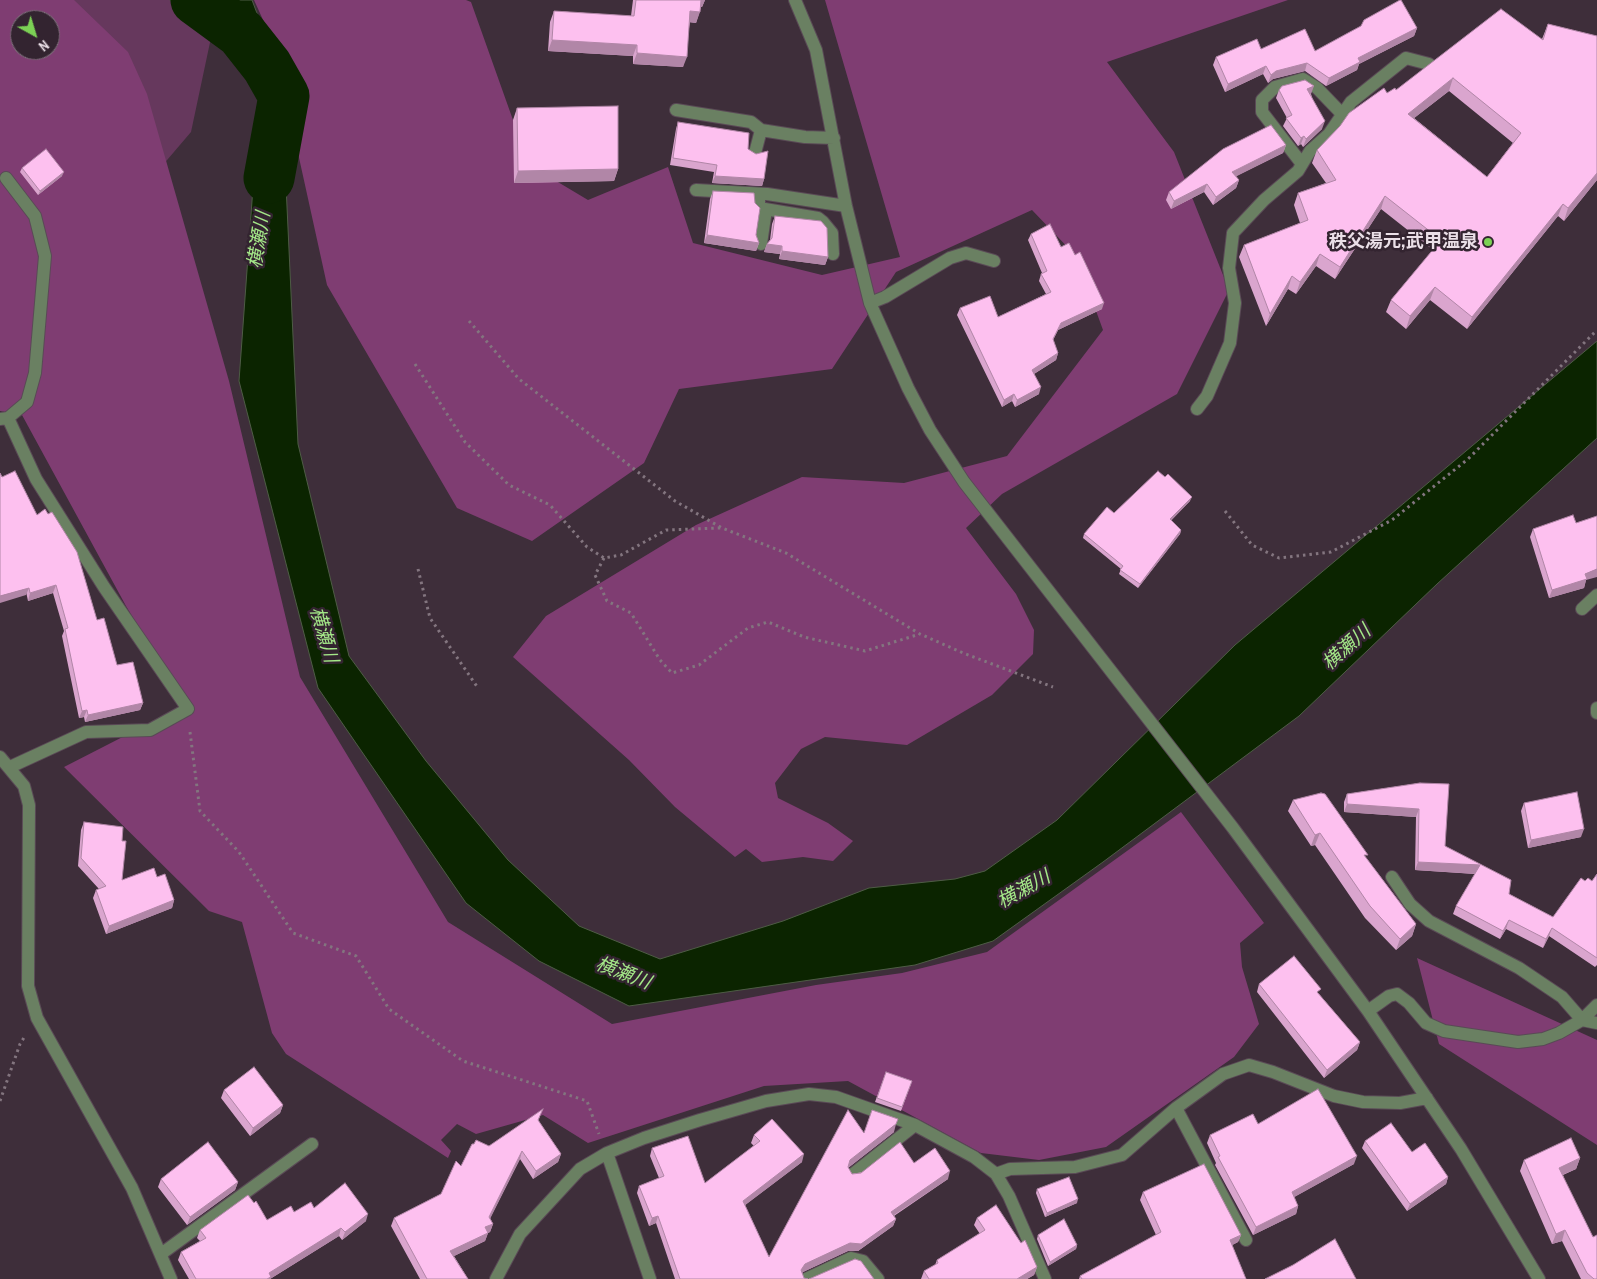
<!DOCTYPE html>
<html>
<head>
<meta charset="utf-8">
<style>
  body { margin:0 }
  #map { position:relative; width:1597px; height:1279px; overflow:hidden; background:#3e2e3a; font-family:"Archivo Narrow",sans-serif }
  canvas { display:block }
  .north { position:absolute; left:10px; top:10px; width:50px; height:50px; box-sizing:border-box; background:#332430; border:1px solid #7c6f79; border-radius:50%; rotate:141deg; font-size:14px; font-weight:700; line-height:20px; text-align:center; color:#eadfe7 }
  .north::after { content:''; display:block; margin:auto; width:18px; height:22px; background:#7cd155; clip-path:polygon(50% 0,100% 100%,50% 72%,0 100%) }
</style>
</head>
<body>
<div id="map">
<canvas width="1597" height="1279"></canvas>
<div class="north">N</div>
</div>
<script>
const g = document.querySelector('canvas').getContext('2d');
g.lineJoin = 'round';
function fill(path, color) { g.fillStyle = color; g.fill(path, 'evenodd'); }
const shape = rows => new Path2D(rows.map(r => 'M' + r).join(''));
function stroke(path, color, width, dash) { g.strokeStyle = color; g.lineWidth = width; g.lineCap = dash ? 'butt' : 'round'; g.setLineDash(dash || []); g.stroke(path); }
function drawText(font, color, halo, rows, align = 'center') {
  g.font = font + ' "Archivo Narrow","Noto Sans JP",sans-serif'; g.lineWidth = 5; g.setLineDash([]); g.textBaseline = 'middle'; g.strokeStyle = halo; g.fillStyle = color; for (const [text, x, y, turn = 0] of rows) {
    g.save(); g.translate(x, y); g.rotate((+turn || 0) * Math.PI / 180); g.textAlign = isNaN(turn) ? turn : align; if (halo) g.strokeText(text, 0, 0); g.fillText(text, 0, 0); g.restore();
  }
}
fill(shape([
  [0,0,219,0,191,132,16,337,0,321],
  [20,20,50,20,50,50,20,50]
]), '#66385d');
fill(shape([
  [0,0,74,0,128,52,147,94,229,381,300,677,448,922,612,1024,816,985,902,973,987,952,1181,812,1264,923,1240,943,1242,967,1259,1024,1234,1057,1106,1147,1039,1160,981,1153,848,1081,764,1086,588,1143,543,1115,476,1134,457,1124,441,1140,451,1151,448,1158,286,1054,272,1033,242,922,209,911,64,767,185,705,126,606,22,415,0,411],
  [20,20,50,20,50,50,20,50],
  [254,0,466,0,471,2,513,120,521,160,588,200,668,167,693,243,822,275,900,257,825,0,1288,0,1107,62,1174,152,1229,290,1177,394,1002,494,966,528,1016,594,1034,630,1033,654,992,695,907,745,825,737,801,749,775,783,778,798,828,823,853,841,833,861,803,857,762,862,746,849,735,857,675,807,629,760,513,657,546,616,696,525,802,477,904,483,1007,456,1103,330,1076,256,1032,210,896,272,832,369,679,389,644,463,532,541,457,508,327,285,274,44],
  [1417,958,1597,1040,1597,1145,1439,1044]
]), '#7f3d72');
const water = shape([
  [170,0,252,0,281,77,298,444,349,656,426,761,508,860,579,926,660,959,783,921,869,888,955,879,985,871,1057,820,1235,645,1597,341,1597,438,1437,584,1299,716,1103,862,993,941,915,965,629,1006,539,961,466,903,318,688,239,381,259,104,252,70,170,0]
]);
fill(water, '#0b2400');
stroke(water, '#4e5c45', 1);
stroke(shape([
  [196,0,241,33,267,66,284,96,269,178]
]), '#0b2400', 51);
const minor = shape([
  [795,0,816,50,846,206,870,303,908,388,930,430,964,482,1233,828,1368,1011,1461,1149,1539,1279],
  [676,110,751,122,761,130,805,137,834,138],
  [755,153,761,130],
  [1302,164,1262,112,1262,100,1275,87,1303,79,1317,88,1343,115],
  [696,190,767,194,846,206],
  [759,194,759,208,818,218,823,222,832,233,833,254],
  [761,244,766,210],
  [870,303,885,297,950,258,966,253,994,261],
  [1197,409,1207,396,1230,343,1235,303,1229,268,1233,233,1264,200,1298,171,1310,151,1329,134,1351,102,1406,58,1429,64],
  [8,418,36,479,104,587,188,709,150,730,86,732,10,767],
  [0,419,8,418,27,402,35,373,45,256,35,216,6,178],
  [1582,609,1597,595],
  [1597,708,1597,713],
  [0,757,24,786,29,805,28,986,37,1018,132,1188,171,1279],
  [1392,877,1410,904,1429,921,1519,968,1562,997,1582,1020,1597,1023],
  [1368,1011,1389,996,1397,994,1409,1003,1426,1023,1444,1031,1518,1042,1543,1039,1559,1033,1582,1020,1597,1005],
  [1176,1108,1246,1240],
  [607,1153,650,1279],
  [853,1174,915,1125],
  [996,1174,1010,1169,1075,1167,1122,1155,1176,1108,1223,1074,1249,1065,1273,1072,1334,1096,1363,1102,1400,1103,1427,1098],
  [161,1254,312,1144],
  [496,1279,520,1234,580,1169,607,1153,644,1138,700,1120,766,1101,809,1094,836,1097,915,1125,974,1157,996,1174,1009,1196,1045,1279],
  [806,1279,851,1258,863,1261,878,1279]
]);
stroke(minor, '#5a4a56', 14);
stroke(shape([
  [469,321,519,379,675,501,722,528,786,553,920,634,963,653,1053,687],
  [415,364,465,442,509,485,550,505,587,547,604,558,621,555,666,530,721,528],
  [1225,511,1252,545,1279,558,1331,552,1392,520,1468,459,1597,330],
  [604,558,595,575,607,601,631,613,660,660,672,673,699,665,748,628,768,622,804,637,865,651,920,634],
  [418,569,430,618,478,688],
  [190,732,200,811,239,852,293,933,356,956,389,1009,463,1061,587,1101,599,1134],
  [0,1101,20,1044,25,1036]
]), '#83757f', 3, [2.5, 4]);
stroke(minor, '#6a8062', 12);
fill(shape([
  [633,0,705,0,702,7,701,7,696,23,690,22,683,67,633,64,633,56,548,51,550,22,554,11,631,16],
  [1548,24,1597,36,1597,180,1564,221,1558,216,1467,329,1430,300,1406,329,1386,312,1391,300,1433,250,1381,209,1335,279,1316,266,1296,294,1288,289,1266,326,1239,257,1244,245,1300,223,1294,205,1298,193,1326,183,1312,163,1317,150,1387,93,1542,39],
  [1449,91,1513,143,1487,177,1414,118],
  [1417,28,1414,36,1359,64,1357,70,1326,86,1305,71,1273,79,1268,83,1263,74,1225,92,1213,65,1216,57,1261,49,1315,51],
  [1279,90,1311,94,1322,129,1303,147,1301,144,1298,146,1283,126,1287,118,1276,98],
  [517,108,618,169,614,181,514,183,513,120],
  [678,122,748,149,764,179,762,186,712,183,714,172,670,165,676,129],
  [1286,145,1283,153,1236,176,1239,180,1236,188,1213,205,1204,192,1171,209,1166,200,1169,192],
  [22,168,62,176,38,195,20,172],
  [713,191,756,235,759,243,756,251,704,243,710,199],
  [775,216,828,257,825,265,779,259,780,254,764,252,767,244,770,240,772,224],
  [1031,234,1061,247,1102,309,1058,330,1053,340,1058,353,1056,360,1034,374,1039,394,1015,407,1012,401,1002,407,957,315,960,308,998,317,1046,294,1039,281,1041,274,1042,273,1028,240],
  [2,477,37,515,97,620,117,665,143,703,140,710,85,722,84,717,79,718,62,636,64,631,53,593,28,601],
  [1190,501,1171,520,1181,530,1180,534,1138,588,1119,574,1121,569,1083,538,1084,534,1114,513],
  [1576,523,1586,580,1584,588,1549,598,1530,537,1533,529],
  [1420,783,1445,846,1509,894,1553,917,1585,881,1592,881,1597,874,1597,965,1595,967,1549,936,1543,948,1506,929,1500,939,1453,914,1456,906,1475,874,1415,870,1416,817,1344,812,1344,802,1347,794],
  [1293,800,1367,859,1416,924,1412,936,1396,950,1365,918,1315,845,1311,846,1288,811],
  [1524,803,1581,837,1528,848,1521,811],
  [84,822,122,841,122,880,174,900,172,908,106,934,93,898,96,890,99,889,78,866,81,830],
  [1259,984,1319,994,1360,1042,1357,1050,1324,1078,1257,992],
  [886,1072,912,1081,901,1111,875,1102],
  [224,1090,283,1105,280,1113,250,1136,221,1098],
  [540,1117,538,1120,561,1154,558,1162,533,1179,520,1159,490,1218,493,1224,490,1232,488,1233,485,1241,454,1256,468,1279,420,1279,391,1226,394,1218,441,1194,461,1166,489,1146],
  [1258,1124,1354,1164,1294,1197,1298,1206,1296,1214,1253,1235,1215,1165,1216,1163,1207,1143,1210,1135],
  [894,1132,848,1168,852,1174,914,1163,948,1179,894,1216,896,1219,893,1226,858,1251,848,1251,803,1272,802,1273,804,1278,808,1279,675,1279,656,1223,649,1226,637,1193,639,1186,659,1178,650,1156,652,1148,705,1183,754,1146,751,1143,754,1135,802,1162,745,1205,769,1257,864,1133],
  [1365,1141,1412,1152,1448,1177,1446,1184,1407,1211,1362,1148],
  [1580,1158,1576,1169,1563,1175,1597,1279,1581,1279,1562,1241,1552,1244,1520,1171,1524,1160],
  [161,1179,238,1182,235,1190,187,1225,158,1187],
  [1037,1189,1077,1203,1045,1217,1036,1193],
  [1143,1192,1241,1235,1238,1242,1232,1245,1246,1279,1079,1279,1080,1276,1156,1235,1140,1200],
  [314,1208,366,1221,342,1240,339,1236,270,1279,189,1279,178,1260,181,1252,200,1241,197,1238,200,1230,267,1220,294,1212],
  [977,1218,1037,1267,1034,1275,1027,1279,921,1279,924,1271,935,1265,937,1260,980,1234,974,1225],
  [1038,1235,1077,1245,1076,1249,1048,1266,1037,1239]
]), '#daa5ce');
fill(shape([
  [700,0,705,0,702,7,698,7],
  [690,11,700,12,696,23,686,22],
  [1417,28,1414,36,1359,64,1357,70,1326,86,1329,78,1358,58],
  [552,40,637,45,633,56,548,51],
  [637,53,687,57,683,67,633,64],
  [1307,63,1305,71,1273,79,1268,83,1271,75,1276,71],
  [1266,66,1263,74,1225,92,1228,84],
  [1453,78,1449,91,1404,126,1408,114],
  [1314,86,1311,94,1304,97,1307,89],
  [1325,121,1322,129,1303,147,1306,139],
  [1304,136,1301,144,1298,146,1301,138],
  [1286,145,1283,153,1229,180,1232,172],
  [618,169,614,181,514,183,518,171],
  [64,172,62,176,38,195,40,191],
  [1597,173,1597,180,1564,221,1568,208],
  [715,176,764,179,762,186,712,183],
  [1239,180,1236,188,1213,205,1216,197],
  [1207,184,1204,192,1171,209,1174,201],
  [1385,196,1381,209,1335,279,1340,267],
  [1563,204,1558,216,1467,329,1472,317],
  [707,235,759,243,756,251,704,243],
  [767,244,782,246,780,254,764,252],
  [782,251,828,257,825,265,779,259],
  [1320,254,1316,266,1296,294,1300,282],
  [1292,276,1288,289,1266,326,1270,314],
  [1435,287,1430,300,1406,329,1410,316],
  [1104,303,1102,309,1058,330,1050,346,1061,323],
  [1058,353,1056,360,1029,377,1032,370],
  [1041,387,1039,394,1015,407,1017,400],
  [1014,394,1012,401,1002,407,1004,400],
  [1192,497,1190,501,1169,523,1170,519],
  [1181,530,1180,534,1138,588,1140,584],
  [1597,569,1597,577,1586,580,1584,588,1549,598,1552,590,1585,574],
  [56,585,53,593,28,601,30,593],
  [29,588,26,595,0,603,0,596],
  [143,703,140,710,85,722,88,715],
  [87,710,84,717,79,718,82,711],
  [1347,804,1419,809,1416,817,1344,812],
  [1584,829,1581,837,1528,848,1531,840],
  [1320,833,1315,845,1311,846,1315,835],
  [1418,862,1480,865,1477,874,1415,870],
  [174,900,172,908,106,934,109,926],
  [1509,920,1506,929,1500,939,1503,931],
  [1416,924,1412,936,1396,950,1400,939],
  [1552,928,1549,936,1543,948,1546,939],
  [1360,1042,1357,1050,1324,1078,1327,1070],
  [283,1105,280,1113,250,1136,253,1128],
  [896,1124,894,1132,848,1168,850,1160],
  [522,1151,520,1159,487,1225,489,1217],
  [561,1154,558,1162,533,1179,536,1171],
  [804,1154,802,1162,740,1209,743,1201],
  [1357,1156,1354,1164,1289,1200,1292,1192],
  [1580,1158,1576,1169,1555,1178,1559,1168],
  [950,1171,948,1179,888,1219,891,1212],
  [1448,1177,1446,1184,1407,1211,1410,1204],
  [238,1182,235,1190,187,1225,190,1217],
  [1078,1199,1077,1203,1045,1217,1047,1213],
  [1298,1206,1296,1214,1253,1235,1256,1227],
  [368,1214,366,1221,342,1240,345,1232],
  [658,1216,656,1223,649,1226,652,1218],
  [896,1219,893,1226,858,1251,848,1251,803,1272,798,1278,801,1270,805,1264],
  [493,1224,490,1232,482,1235,485,1227],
  [341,1228,339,1236,270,1279,267,1279,269,1273],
  [1565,1230,1562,1241,1552,1244,1556,1234],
  [488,1233,485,1241,448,1259,450,1251],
  [1241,1235,1238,1242,1227,1248,1230,1240],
  [1077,1245,1076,1249,1048,1266,1050,1262],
  [1037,1267,1034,1275,1027,1279,1017,1279]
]), '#b186a7');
const building = shape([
  [636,0,701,0,700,12,690,11,687,57,637,53,637,45,552,40,554,11,634,16,636,0],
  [1400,0,1401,0,1417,28,1358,58,1360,62,1329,78,1307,63,1276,71,1271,75,1266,66,1228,84,1216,57,1257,39,1261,49,1305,29,1315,51,1348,33,1361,26,1364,20,1400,0],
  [1501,9,1543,40,1548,24,1597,36,1597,173,1568,208,1563,204,1472,317,1435,287,1410,316,1391,300,1441,240,1385,196,1340,267,1320,254,1300,282,1292,276,1270,314,1244,245,1308,220,1298,193,1336,180,1317,150,1340,126,1349,113,1384,88,1387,93,1395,88,1396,90,1501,9],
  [1453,78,1521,133,1487,177,1408,114,1453,78],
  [1305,80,1314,86,1307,89,1325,121,1306,139,1304,136,1301,138,1286,118,1292,115,1279,90,1282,86,1305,80],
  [618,106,618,169,518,171,517,108,618,106],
  [678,122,749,133,748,149,756,154,768,151,764,179,715,176,717,165,673,158,678,122],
  [1271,125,1286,145,1232,172,1239,180,1216,197,1207,184,1174,201,1169,192,1223,149,1271,125],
  [46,149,64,172,40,191,22,168,46,149],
  [713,191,754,193,755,203,760,208,756,235,759,243,707,235,713,191],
  [775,216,821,221,827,228,828,257,782,251,782,246,767,244,772,238,775,216],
  [1050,224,1061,247,1069,243,1075,255,1080,252,1104,303,1061,323,1053,339,1058,353,1032,370,1041,387,1017,400,1014,394,1004,400,960,308,990,296,998,317,1051,292,1041,274,1047,271,1031,234,1050,224],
  [15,471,37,515,45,509,48,514,52,512,77,552,97,620,104,618,117,665,133,662,143,703,88,715,87,710,82,711,65,629,68,628,56,585,30,593,29,588,0,596,0,473,2,477,15,471],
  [1158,471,1165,477,1168,474,1192,497,1170,519,1181,530,1140,584,1120,570,1123,566,1084,534,1107,507,1114,513,1158,471],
  [1573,515,1576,523,1597,516,1597,569,1585,574,1587,579,1552,590,1533,529,1573,515],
  [1420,783,1449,784,1445,846,1511,880,1509,894,1553,917,1581,878,1585,881,1588,878,1592,881,1597,874,1597,958,1552,928,1546,939,1509,920,1503,931,1456,906,1480,865,1418,862,1419,809,1347,804,1347,794,1420,783],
  [1577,792,1584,829,1531,840,1524,803,1577,792],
  [1321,793,1325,794,1368,855,1364,855,1416,924,1400,939,1370,906,1320,833,1315,835,1293,800,1321,793],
  [84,822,123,827,122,841,126,841,122,880,154,868,157,877,165,874,174,900,109,926,96,890,106,886,81,858,84,822],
  [1294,956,1321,989,1317,992,1360,1042,1327,1070,1259,984,1294,956],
  [254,1067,283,1105,253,1128,224,1090,254,1067],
  [886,1072,912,1081,902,1107,877,1098,886,1072],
  [1318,1089,1357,1156,1292,1192,1298,1206,1256,1227,1218,1157,1220,1156,1210,1135,1253,1114,1258,1124,1318,1089],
  [543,1109,538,1120,561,1154,536,1171,522,1151,489,1217,493,1224,485,1227,488,1233,450,1251,468,1279,427,1279,394,1218,441,1194,456,1161,461,1166,472,1144,474,1144,476,1140,489,1146,543,1109],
  [848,1110,864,1133,872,1110,898,1119,896,1124,850,1160,848,1167,852,1174,861,1173,900,1142,914,1163,935,1148,950,1171,891,1212,896,1219,861,1244,850,1243,805,1264,801,1270,804,1278,808,1279,680,1279,658,1216,652,1218,639,1186,664,1176,652,1148,688,1136,705,1183,760,1141,754,1135,772,1119,804,1154,743,1201,769,1257,848,1110],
  [1391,1123,1412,1152,1425,1143,1448,1177,1410,1204,1365,1141,1391,1123],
  [1571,1138,1580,1158,1559,1168,1593,1237,1597,1235,1597,1279,1594,1279,1587,1273,1565,1230,1556,1234,1524,1160,1571,1138],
  [208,1142,238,1182,190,1217,161,1179,208,1142],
  [1204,1164,1241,1235,1230,1240,1246,1279,1082,1279,1080,1276,1161,1232,1143,1192,1204,1164],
  [1069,1177,1078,1199,1047,1213,1037,1189,1069,1177],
  [345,1183,368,1214,345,1232,341,1228,269,1273,271,1277,267,1279,196,1279,181,1252,206,1238,200,1230,248,1195,254,1203,256,1201,267,1220,291,1206,294,1212,311,1202,314,1208,345,1183],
  [996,1205,1021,1243,1025,1240,1037,1267,1017,1279,929,1279,924,1271,938,1263,937,1260,985,1230,977,1218,996,1205],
  [1064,1219,1077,1245,1050,1262,1038,1235,1064,1219],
  [1335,1239,1356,1279,1265,1279,1293,1265,1335,1239],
  [855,1259,861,1261,874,1279,809,1279,855,1259]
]);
fill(building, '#fdc0ef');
stroke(building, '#b186a7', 1);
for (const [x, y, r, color] of [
  [1488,242,5,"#7cd155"]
]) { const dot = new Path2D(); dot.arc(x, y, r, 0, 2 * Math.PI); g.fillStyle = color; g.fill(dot); stroke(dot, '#332430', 2); }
drawText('bold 18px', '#eadfe7', '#332430', [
  ["秩父湯元;武甲温泉",1478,242]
], 'right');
drawText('italic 19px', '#a4e888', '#332430', [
  ["横瀬川",260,240,-81],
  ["横瀬川",323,635,74],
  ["横瀬川",1347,648,-42],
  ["横瀬川",1024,890,-29],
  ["横瀬川",623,974,21]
]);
</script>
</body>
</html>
